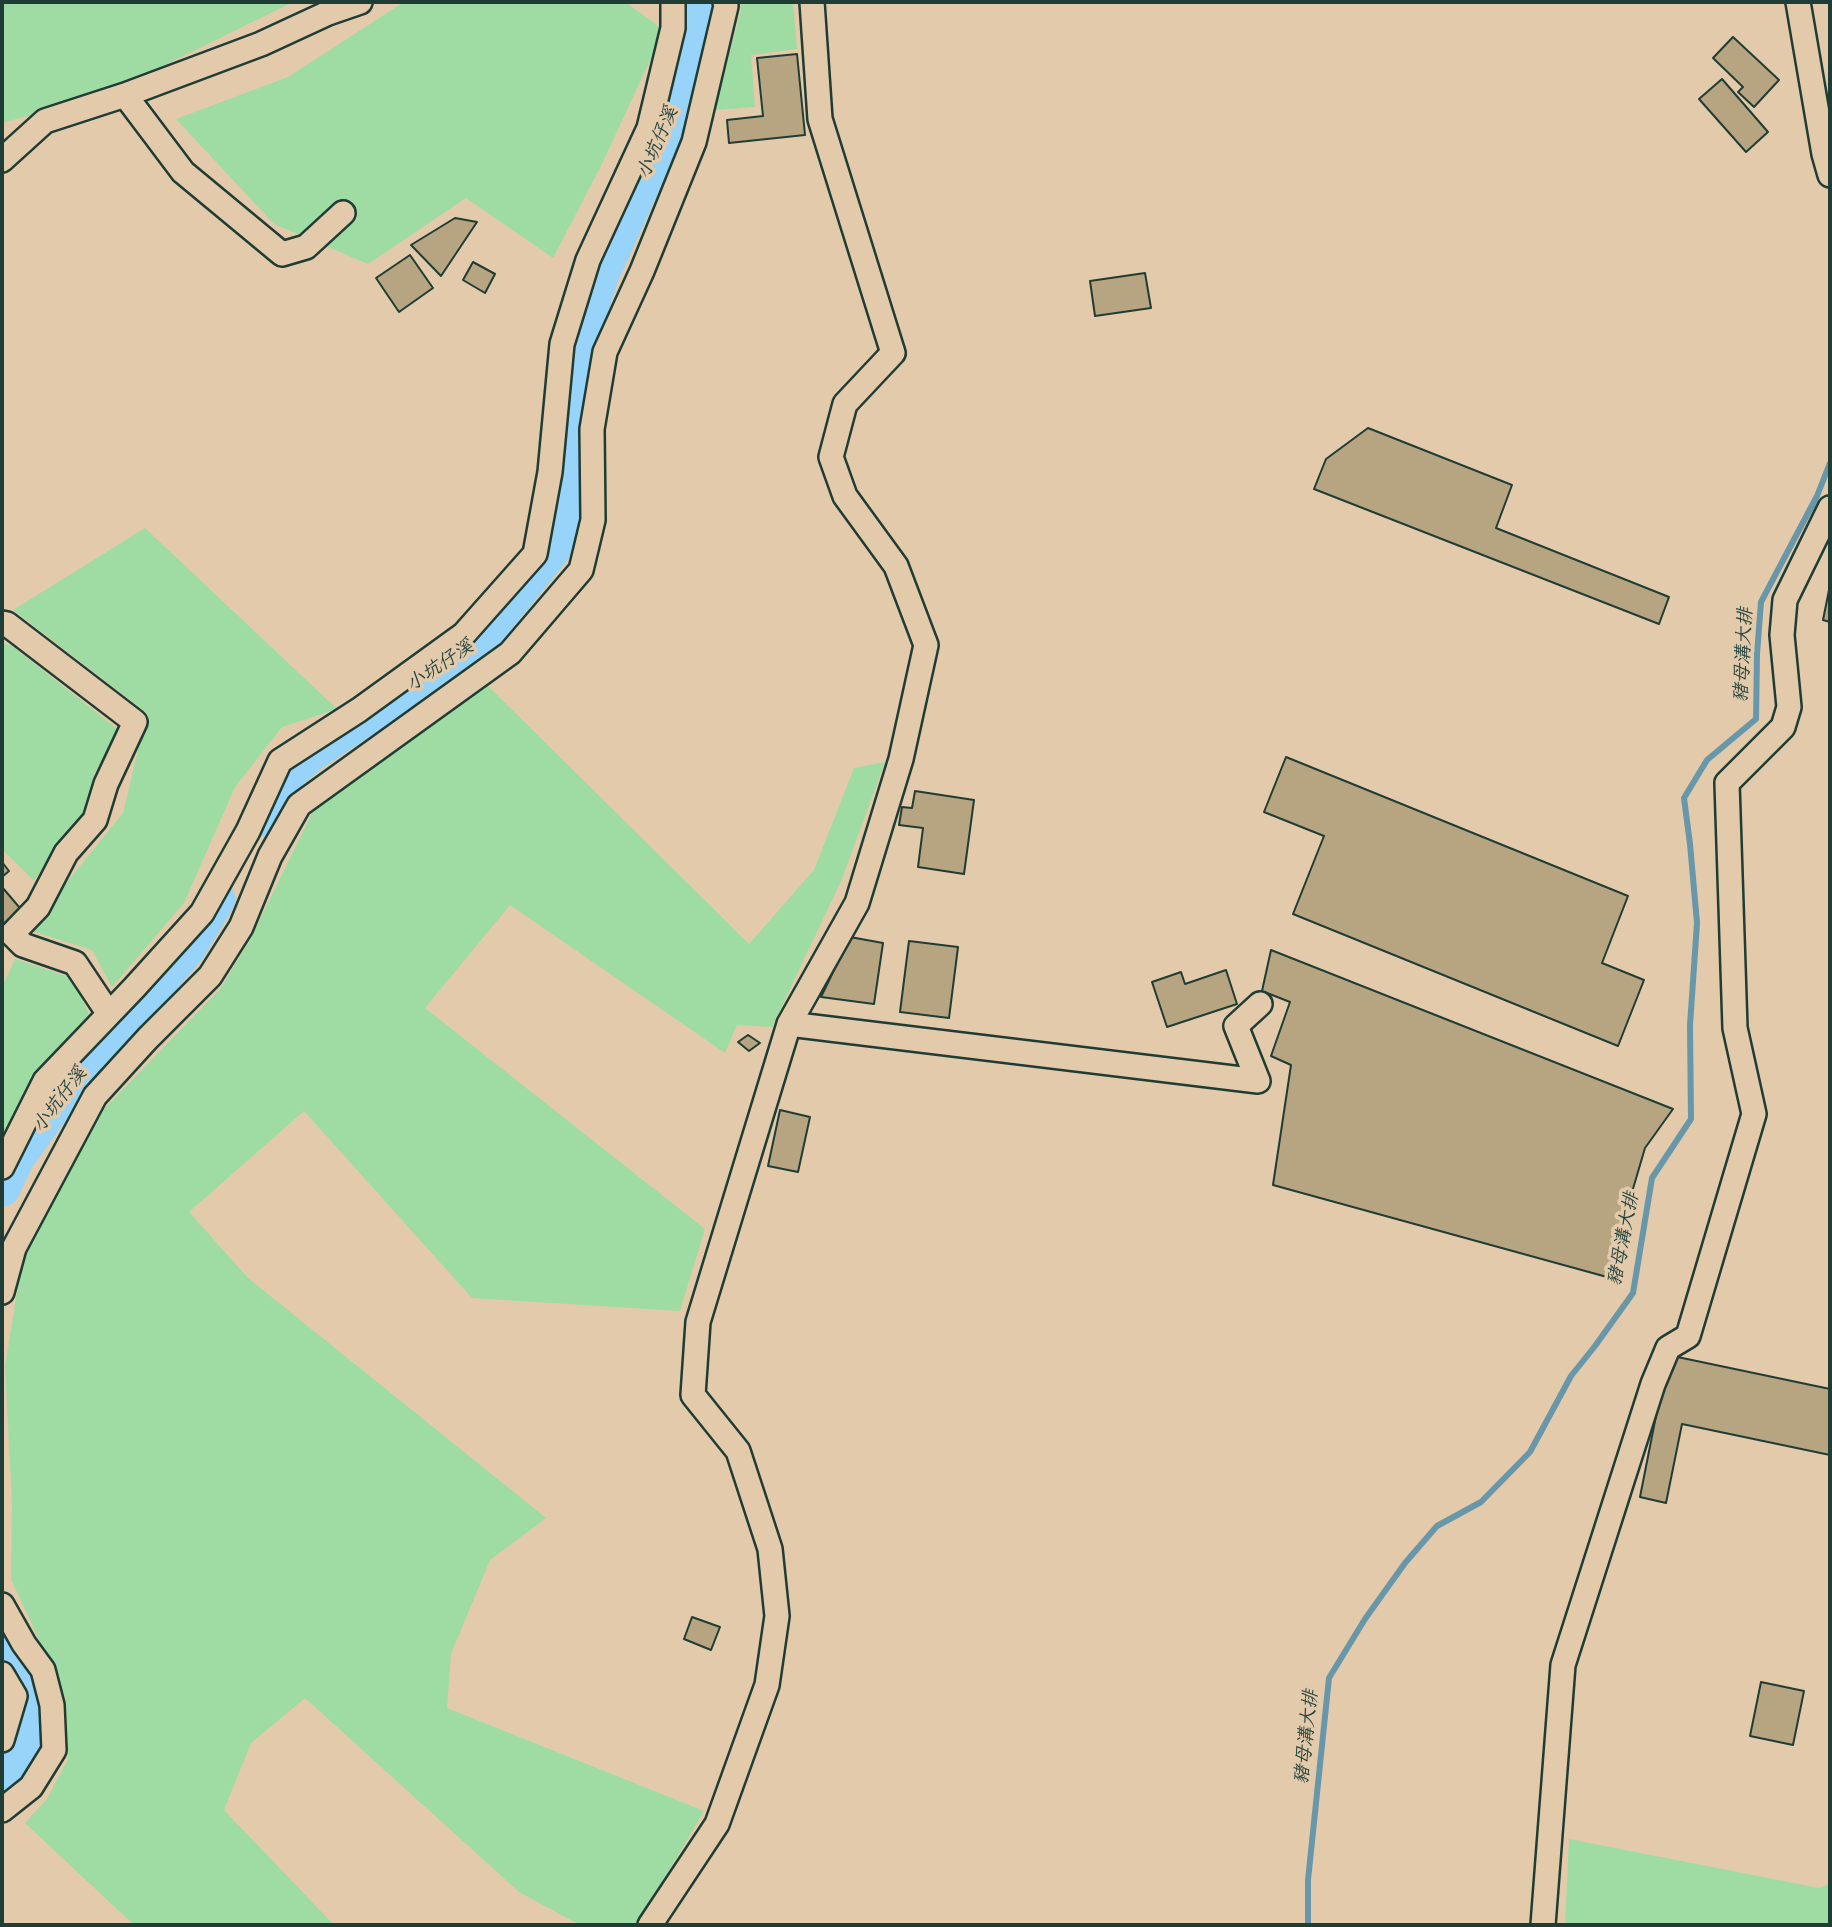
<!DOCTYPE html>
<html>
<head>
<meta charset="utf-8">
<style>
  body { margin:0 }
  #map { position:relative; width:1832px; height:1927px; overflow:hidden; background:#e3caab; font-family:Pangolin,sans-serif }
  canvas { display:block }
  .frame { position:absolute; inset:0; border:4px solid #1f3d34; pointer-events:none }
</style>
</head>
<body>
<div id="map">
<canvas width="1832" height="1927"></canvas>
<div class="frame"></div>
</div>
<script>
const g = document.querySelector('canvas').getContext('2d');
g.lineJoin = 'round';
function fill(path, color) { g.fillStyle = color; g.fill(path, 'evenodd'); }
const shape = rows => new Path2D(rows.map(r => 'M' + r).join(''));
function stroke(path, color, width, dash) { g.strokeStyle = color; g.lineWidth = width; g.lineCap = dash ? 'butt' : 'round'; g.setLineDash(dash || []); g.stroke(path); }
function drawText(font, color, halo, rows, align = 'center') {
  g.font = font + ' Pangolin,"LXGW WenKai TC",sans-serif'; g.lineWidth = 7; g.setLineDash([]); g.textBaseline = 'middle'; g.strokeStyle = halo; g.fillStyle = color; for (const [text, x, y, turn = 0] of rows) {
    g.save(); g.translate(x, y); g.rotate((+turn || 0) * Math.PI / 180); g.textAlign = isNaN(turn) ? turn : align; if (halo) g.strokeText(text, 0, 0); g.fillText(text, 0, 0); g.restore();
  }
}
fill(shape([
  [2,2,293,2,159,68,31,115,2,123],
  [404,2,625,2,664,30,601,166,553,258,466,198,368,264,274,224,176,119,288,77],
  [740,2,793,2,797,49,751,55,755,107,715,110,741,9],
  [145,528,337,709,282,727,235,787,184,903,112,987,92,950,28,930,123,813,147,713,13,610],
  [2,643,12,646,120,731,94,774,85,818,60,840,34,881,2,849],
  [486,684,749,944,814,870,854,768,885,762,842,879,772,1027,737,1025,725,1053,510,905,425,1008,705,1229,680,1311,472,1298,304,1111,189,1212,248,1278,546,1518,490,1560,451,1654,447,1708,704,1811,637,1925,580,1925,519,1892,305,1698,251,1743,224,1810,334,1925,134,1925,25,1823,47,1799,68,1759,66,1698,11,1579,12,1503,5,1367,22,1261,103,1110,221,988,252,936,314,809],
  [15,959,72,978,91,1018,33,1082,2,1134,2,987],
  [1569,1839,1819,1888,1830,1884,1830,1925,1565,1925]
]), '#9edca4');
stroke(shape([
  [1308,1925,1308,1880,1329,1678,1365,1619,1405,1563,1437,1526,1481,1502,1530,1452,1571,1376,1595,1346,1633,1293,1652,1178,1691,1119,1690,1025,1697,923,1690,844,1684,798,1707,760,1756,719,1757,654,1761,602,1817,496,1830,463]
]), '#6897aa', 6);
stroke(shape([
  [262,818,280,780,310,754,404,692,482,637,552,550,568,497,573,362,601,274,656,153,691,65,694,2],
  [2,1188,16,1158,74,1078,187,949,217,899],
  [2,1656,16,1678,28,1727,14,1765,2,1775]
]), '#98d3f9', 37);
const building = shape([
  [1733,37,1779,80,1754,107,1738,92,1743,87,1713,58,1733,37],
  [797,54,805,135,729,143,727,120,763,116,757,58,797,54],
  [1722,79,1768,132,1746,152,1699,99,1722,79],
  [455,218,477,222,441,276,411,245,455,218],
  [410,255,433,288,399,312,376,278,410,255],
  [473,262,495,274,485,293,463,280,473,262],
  [1145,273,1151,308,1095,316,1090,281,1145,273],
  [1368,428,1512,485,1496,528,1669,597,1659,624,1314,489,1326,459,1368,428],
  [1830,585,1830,622,1823,620,1830,585],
  [1286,757,1628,896,1602,963,1644,980,1618,1046,1293,914,1324,836,1264,812,1286,757],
  [915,791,974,800,964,874,918,867,923,828,899,825,902,807,912,808,915,791],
  [2,862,9,871,2,877,2,862],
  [2,887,25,914,9,929,2,920,2,887],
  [850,937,883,943,874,1004,821,997,850,937],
  [909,941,958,947,949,1018,900,1012,909,941],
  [1271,950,1673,1109,1645,1148,1607,1277,1273,1185,1291,1065,1271,1056,1290,1002,1262,991,1271,950],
  [1226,970,1237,1004,1167,1027,1152,982,1181,972,1185,984,1226,970],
  [748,1035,760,1043,749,1051,738,1042,748,1035],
  [780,1110,810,1117,798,1172,768,1166,780,1110],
  [1668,1355,1830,1389,1830,1455,1682,1424,1666,1503,1640,1497,1668,1355],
  [692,1617,720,1627,711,1650,684,1639,692,1617],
  [1761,1682,1804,1691,1793,1745,1750,1736,1761,1682]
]);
fill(building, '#b7a582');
stroke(building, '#1f3d34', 2);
const minor = shape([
  [1798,2,1824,154,1830,175],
  [125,95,183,172,282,254,306,247,343,213],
  [2,160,45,121,125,95,261,44,328,13,360,2],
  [2,623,7,624,135,722,106,784,95,820,66,853,38,907,12,934,23,945,75,963,109,1014],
  [789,1024,1258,1081,1236,1026,1260,1004],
  [2,1167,45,1081,134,988,202,913,248,831,280,761,359,710,464,634,535,554,550,472,562,344,588,260,649,128,673,28,673,2],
  [2,1292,14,1248,95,1096,148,1038,210,976,241,927,270,856,299,805,510,653,581,570,593,520,592,429,605,352,642,271,694,142,726,6,725,2],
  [2,1605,24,1644,43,1670,52,1705,54,1750,31,1787,2,1810],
  [2,1674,15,1696,2,1740],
  [650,1925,717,1824,767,1685,777,1616,770,1549,738,1451,693,1395,698,1322,789,1024,857,903,901,759,926,645,896,566,845,496,831,457,845,404,893,353,820,119,812,2],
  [1543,1925,1563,1665,1653,1384,1668,1348,1688,1336,1754,1114,1735,1028,1727,783,1783,727,1789,707,1782,635,1785,600,1830,508]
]);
stroke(minor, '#1f3d34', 28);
stroke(minor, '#e3caab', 23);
drawText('italic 19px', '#25443e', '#e3caab', [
  ["小坑仔溪",658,143,-67],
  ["豬母溝大排",1744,655,-87],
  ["小坑仔溪",440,666,-34],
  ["小坑仔溪",60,1100,-53],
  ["豬母溝大排",1624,1239,-79],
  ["豬母溝大排",1307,1737,-84]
]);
</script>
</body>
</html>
